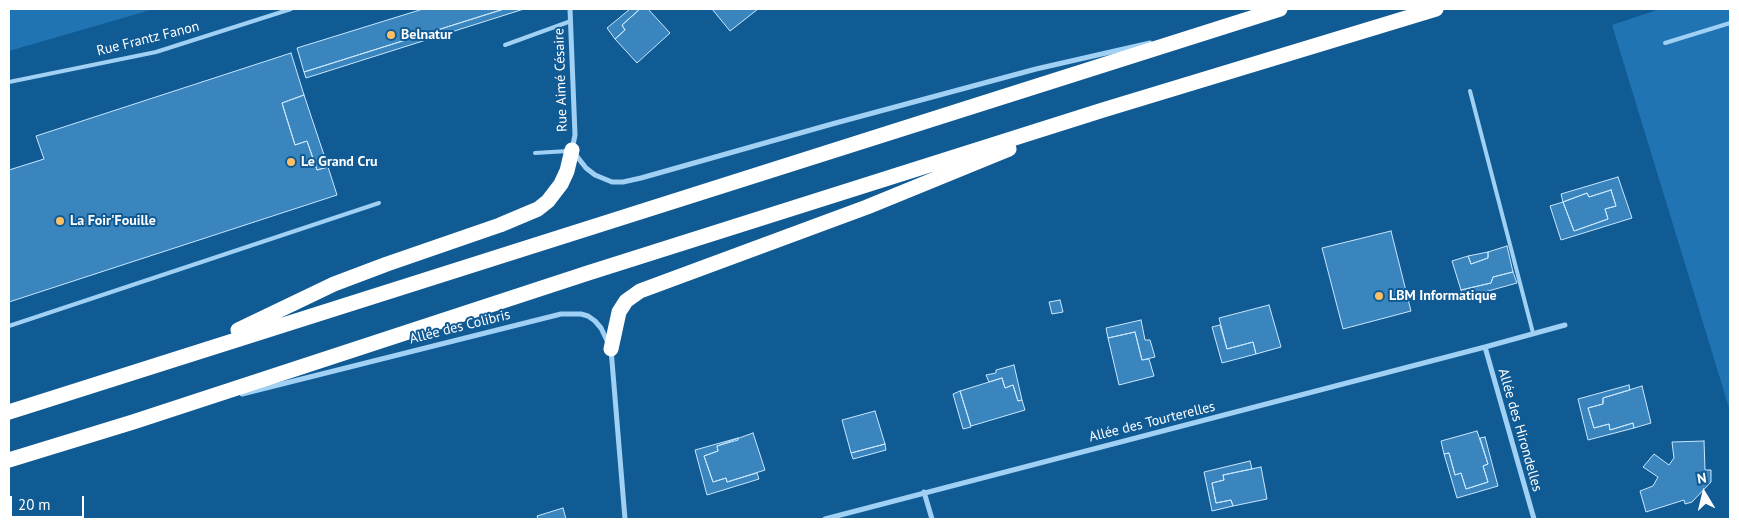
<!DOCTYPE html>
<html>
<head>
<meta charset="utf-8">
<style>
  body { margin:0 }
  #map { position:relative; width:1739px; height:528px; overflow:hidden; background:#115b95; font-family:"PT Sans",sans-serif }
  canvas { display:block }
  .frame { position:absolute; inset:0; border:10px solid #fff; pointer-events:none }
  .north { position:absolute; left:1679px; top:468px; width:50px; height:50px; -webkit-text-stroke:4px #115b95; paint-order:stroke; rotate:351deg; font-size:14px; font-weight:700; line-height:20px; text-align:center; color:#fff }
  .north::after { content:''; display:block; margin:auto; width:18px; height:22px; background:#fff; clip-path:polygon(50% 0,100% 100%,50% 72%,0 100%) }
  .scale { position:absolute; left:10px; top:496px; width:74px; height:22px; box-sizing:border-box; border:2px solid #fff; border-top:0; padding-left:6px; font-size:15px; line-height:18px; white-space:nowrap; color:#fff; -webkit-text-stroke:4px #115b95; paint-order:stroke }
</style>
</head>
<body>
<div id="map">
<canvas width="1739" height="528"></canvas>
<div class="frame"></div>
<div class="north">N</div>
<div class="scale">20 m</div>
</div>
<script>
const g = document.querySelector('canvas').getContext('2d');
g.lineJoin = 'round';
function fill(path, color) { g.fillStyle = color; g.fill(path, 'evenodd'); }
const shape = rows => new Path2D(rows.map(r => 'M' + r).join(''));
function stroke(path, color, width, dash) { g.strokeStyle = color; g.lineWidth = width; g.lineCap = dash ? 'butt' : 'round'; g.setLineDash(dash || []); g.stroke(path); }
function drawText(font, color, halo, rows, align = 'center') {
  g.font = font + ' "PT Sans",sans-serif'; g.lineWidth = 4; g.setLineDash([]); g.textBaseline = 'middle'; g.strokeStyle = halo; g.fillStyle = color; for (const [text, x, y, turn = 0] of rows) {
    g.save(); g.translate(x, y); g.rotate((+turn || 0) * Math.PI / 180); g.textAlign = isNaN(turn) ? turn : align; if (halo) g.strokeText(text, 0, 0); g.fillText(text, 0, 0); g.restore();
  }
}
fill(shape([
  [9,9,154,9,9,51],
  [1660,9,1730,9,1730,411,1612,25]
]), '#2074b3');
const building = shape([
  [423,9,504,9,304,72,297,48,423,9],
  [504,9,524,9,306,78,304,72,504,9],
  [630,9,640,9,622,25,625,30,615,39,607,28,630,9],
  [640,9,648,9,670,33,637,63,615,39,625,30,622,25,640,9],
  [712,9,758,9,730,31,712,9],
  [291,53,304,95,282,103,295,145,307,141,317,170,328,167,337,195,9,302,9,170,44,159,36,136,291,53],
  [304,95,328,167,317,170,307,141,295,145,282,103,304,95],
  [1618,177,1632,218,1561,240,1550,206,1563,202,1561,194,1618,177],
  [1611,190,1616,206,1605,209,1608,219,1574,231,1563,202,1587,193,1589,197,1611,190],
  [1611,190,1616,206,1605,209,1608,219,1574,231,1563,202,1587,193,1589,197,1611,190],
  [1391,231,1411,311,1343,329,1322,248,1391,231],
  [1507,246,1513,272,1493,277,1491,283,1461,290,1452,261,1468,256,1471,264,1488,258,1488,252,1507,246],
  [1488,252,1488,258,1471,264,1468,256,1488,252],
  [1513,272,1517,283,1463,298,1461,290,1491,283,1493,277,1513,272],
  [1060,300,1063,312,1052,314,1049,302,1060,300],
  [1269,305,1281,347,1256,354,1253,342,1227,349,1219,318,1269,305],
  [1141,320,1145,340,1150,340,1155,357,1142,360,1135,332,1108,338,1106,328,1141,320],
  [1220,325,1227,349,1253,342,1256,354,1222,363,1212,327,1220,325],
  [1135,332,1142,360,1149,359,1154,376,1119,385,1108,338,1135,332],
  [1014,365,1022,400,1018,401,1013,385,1005,388,1002,378,989,382,986,375,996,373,996,370,1014,365],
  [1002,378,1005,388,1013,385,1018,401,1022,400,1025,410,971,426,960,391,1002,378],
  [1629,385,1630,390,1603,398,1603,404,1588,408,1594,428,1609,424,1610,430,1633,423,1634,428,1588,440,1578,399,1629,385],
  [1642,386,1651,423,1634,428,1633,423,1610,430,1609,424,1594,428,1588,408,1603,404,1603,398,1642,386],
  [960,391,971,427,963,429,953,394,960,391],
  [875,411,885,444,851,453,842,420,875,411],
  [1477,431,1488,464,1483,466,1488,482,1466,489,1461,473,1455,475,1449,453,1444,454,1441,441,1477,431],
  [753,433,765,470,727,482,726,478,713,482,704,456,718,451,717,446,753,433],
  [1485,437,1498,486,1457,498,1444,454,1449,453,1455,475,1461,473,1466,489,1488,482,1483,466,1488,464,1480,438,1485,437],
  [738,438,738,440,717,446,718,451,704,456,713,482,726,478,727,482,757,473,759,479,707,495,695,450,738,438],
  [1704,441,1705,470,1711,470,1711,482,1692,502,1685,504,1684,500,1646,512,1640,491,1653,486,1658,477,1643,467,1654,454,1669,465,1674,458,1672,442,1704,441],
  [885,444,886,450,853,459,851,453,885,444],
  [1250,461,1252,469,1223,475,1224,480,1212,483,1216,503,1231,500,1233,506,1212,511,1204,472,1250,461],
  [1261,467,1267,499,1233,506,1231,500,1216,503,1212,483,1224,480,1223,475,1261,467],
  [563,508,566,519,538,519,537,516,563,508]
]);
fill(building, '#3a85be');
stroke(building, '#c8e7fd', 1);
stroke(shape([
  [1665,43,1730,23],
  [505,45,571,21],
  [9,82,156,52,291,9],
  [1470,91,1533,333],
  [535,153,568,151],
  [9,326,379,203]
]), '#a0d0f3', 4);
stroke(shape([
  [570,9,575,135,572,150,586,168,595,175,612,182,623,182,641,178,832,124,1036,69,1150,43],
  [1485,347,1534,519],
  [242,394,561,314,581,314,588,316,595,321,601,328,611,349,625,519],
  [924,492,932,519],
  [825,519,1485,347,1565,325]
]), '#a0d0f3', 5);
stroke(shape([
  [238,330,334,284,387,264,500,225,538,209,548,201,561,184,567,171,572,150],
  [611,349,619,312,626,301,640,291,867,207,1009,149],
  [9,412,1280,9],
  [9,460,133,422,588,273,1103,110,1436,9]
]), '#fff', 15);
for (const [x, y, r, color] of [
  [391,35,5,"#ffbf62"],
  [291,162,5,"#ffbf62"],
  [60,221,5,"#ffbf62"],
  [1379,296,5,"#ffbf62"]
]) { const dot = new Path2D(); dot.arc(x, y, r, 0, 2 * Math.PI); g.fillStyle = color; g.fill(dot); stroke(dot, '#115b95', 2); }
drawText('bold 14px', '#fff', '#115b95', [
  ["Belnatur",401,35],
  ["Le Grand Cru",301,162],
  ["La Foir'Fouille",70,221],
  ["LBM Informatique",1389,296]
], 'left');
drawText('14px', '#fff', '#115b95', [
  ["Rue Frantz Fanon",148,39,-14],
  ["Rue Aimé Césaire",561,80,-92],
  ["Allée des Colibris",460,327,-14],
  ["Allée des Tourterelles",1152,422,-14],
  ["Allée des Hirondelles",1520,430,74]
]);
</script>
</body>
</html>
